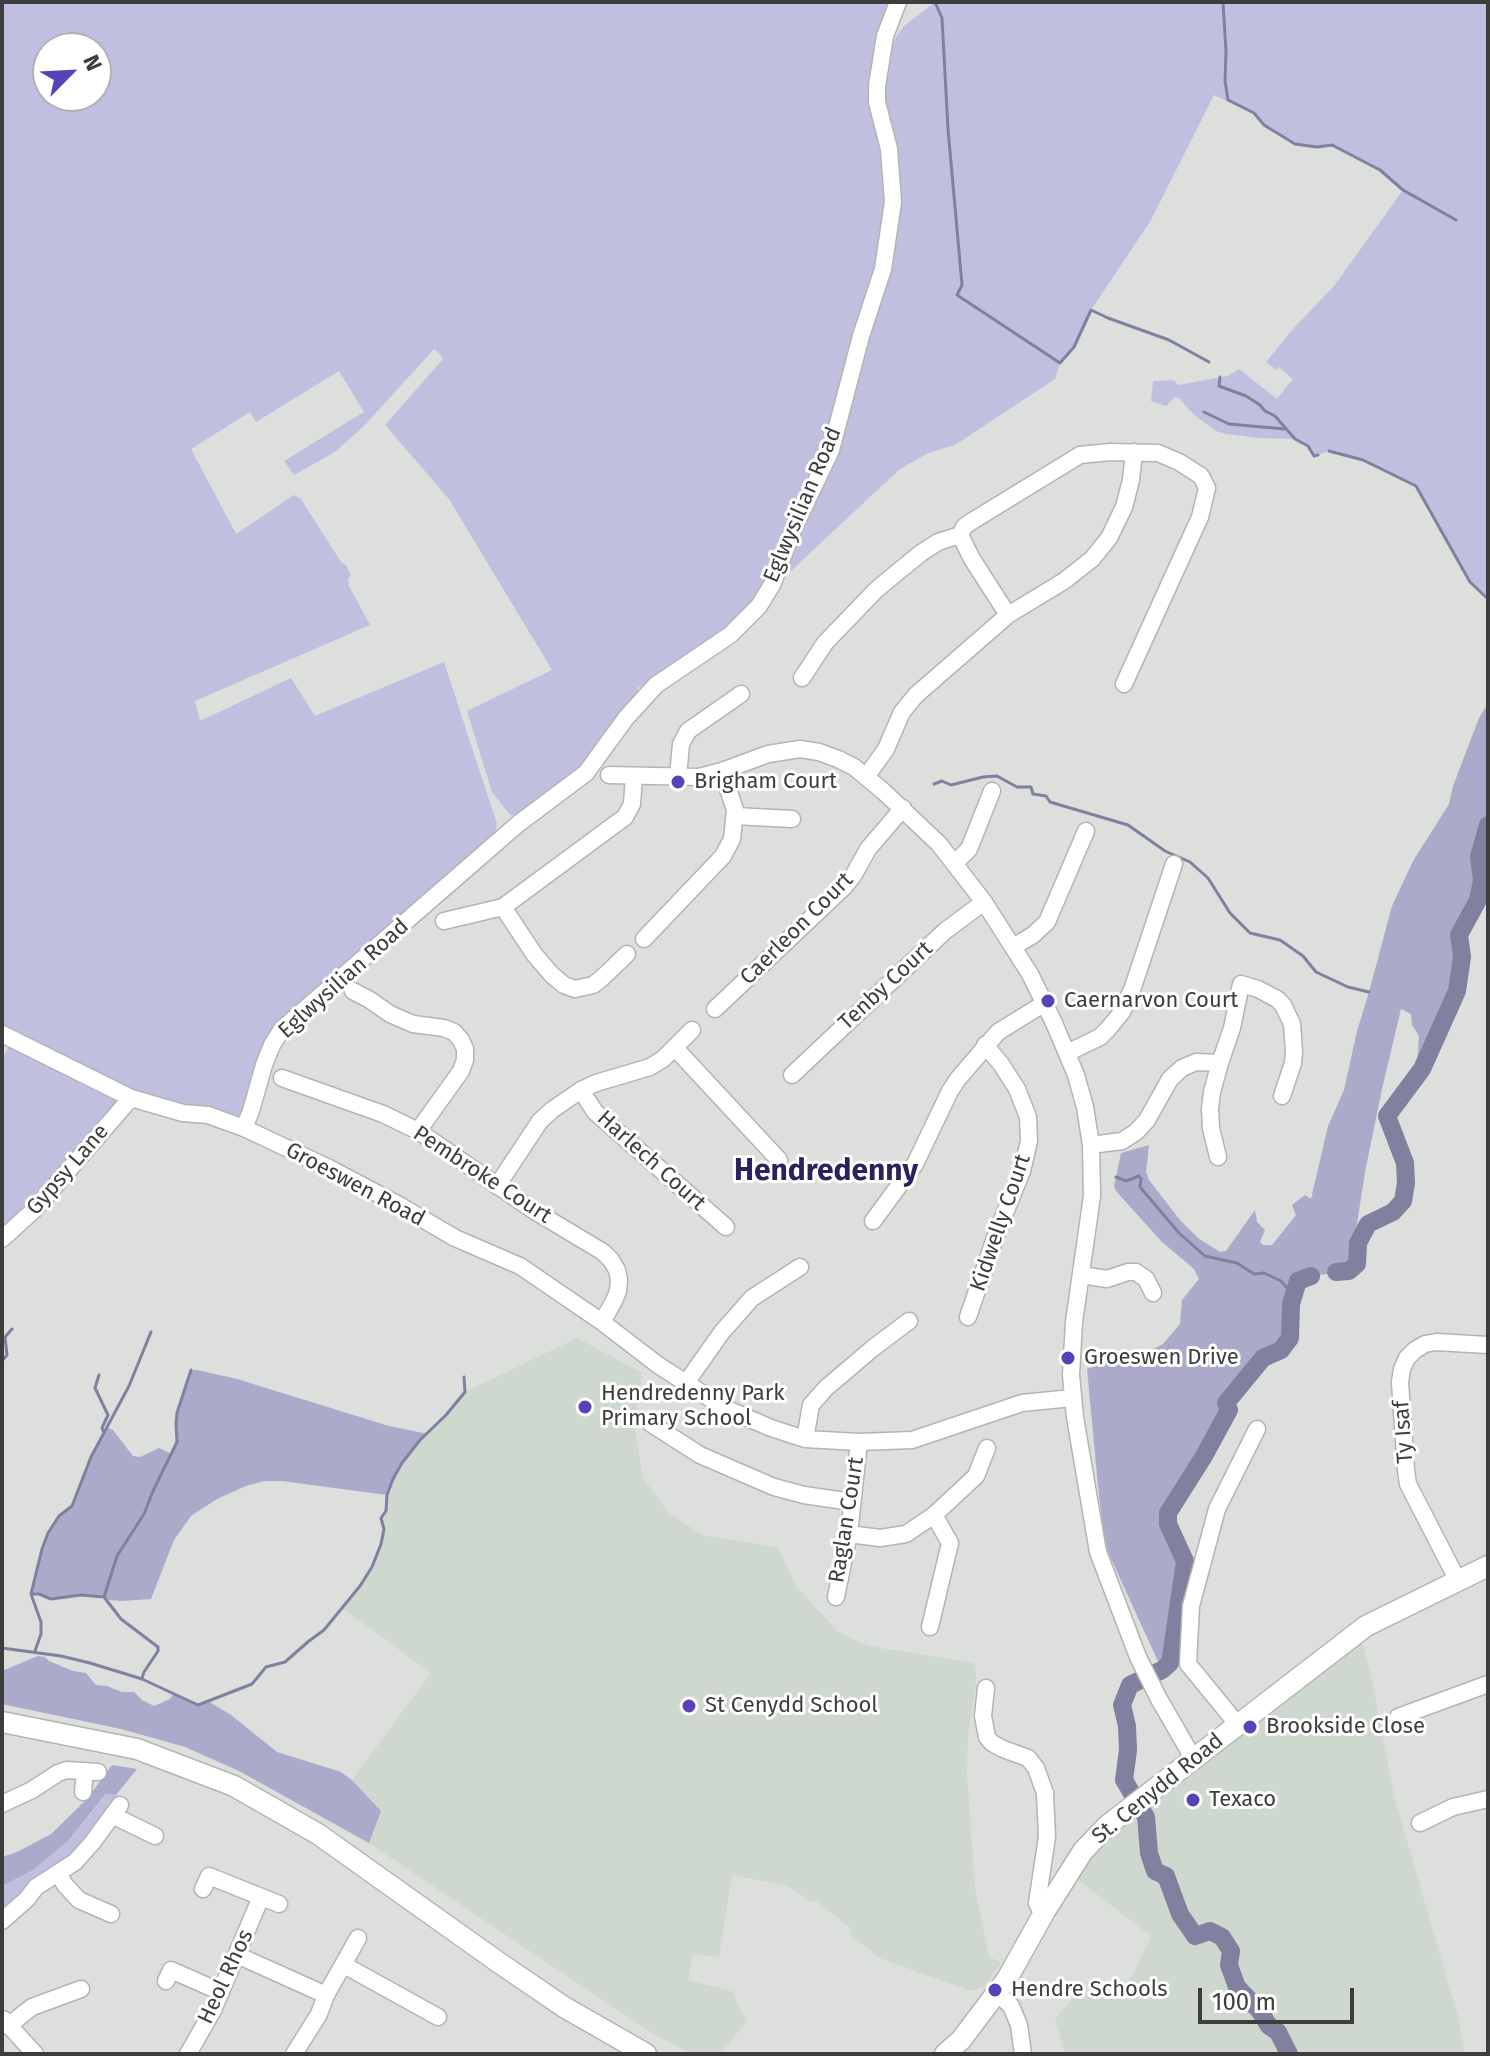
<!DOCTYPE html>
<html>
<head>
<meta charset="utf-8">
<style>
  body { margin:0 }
  #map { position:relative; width:1490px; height:2056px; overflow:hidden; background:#dcdfdc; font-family:"Fira Sans",sans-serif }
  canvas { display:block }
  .frame { position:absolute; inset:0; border:4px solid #3c3d3c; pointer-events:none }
  .north { position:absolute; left:32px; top:32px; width:80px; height:80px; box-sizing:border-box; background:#fff; border:2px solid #b1b1b1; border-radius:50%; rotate:66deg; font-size:22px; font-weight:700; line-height:32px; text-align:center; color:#3c3d3c }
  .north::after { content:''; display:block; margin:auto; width:28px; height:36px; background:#5941b9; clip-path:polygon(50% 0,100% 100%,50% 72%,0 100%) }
  .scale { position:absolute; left:1198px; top:1988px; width:156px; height:36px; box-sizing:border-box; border:4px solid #3c3d3c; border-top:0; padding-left:10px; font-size:24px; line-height:28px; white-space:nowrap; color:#3c3d3c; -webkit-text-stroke:6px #fff; paint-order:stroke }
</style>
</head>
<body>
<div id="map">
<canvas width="1490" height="2056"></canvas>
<div class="frame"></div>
<div class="north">N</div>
<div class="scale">100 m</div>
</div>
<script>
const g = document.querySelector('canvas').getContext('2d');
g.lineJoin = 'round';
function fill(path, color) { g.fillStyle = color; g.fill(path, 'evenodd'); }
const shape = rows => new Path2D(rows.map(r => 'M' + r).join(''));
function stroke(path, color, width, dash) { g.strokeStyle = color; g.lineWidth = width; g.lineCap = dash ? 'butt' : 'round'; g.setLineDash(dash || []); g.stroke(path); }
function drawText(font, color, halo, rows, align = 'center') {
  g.font = font + ' "Fira Sans",sans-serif'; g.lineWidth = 6; g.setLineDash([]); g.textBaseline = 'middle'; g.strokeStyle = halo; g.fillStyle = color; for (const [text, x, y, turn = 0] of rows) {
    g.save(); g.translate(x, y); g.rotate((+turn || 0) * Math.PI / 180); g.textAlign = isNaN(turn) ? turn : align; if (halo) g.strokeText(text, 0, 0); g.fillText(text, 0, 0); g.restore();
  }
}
fill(shape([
  [577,1338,642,1373,635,1428,643,1478,669,1513,702,1535,778,1547,796,1586,837,1631,868,1646,974,1663,977,1678,968,1735,967,1774,975,1888,989,1957,1001,1962,984,1987,970,1991,880,1958,849,1934,852,1929,816,1901,812,1902,791,1888,782,1885,732,1875,719,1957,693,1954,688,1980,734,1992,739,2007,747,2021,720,2054,693,2054,655,2035,369,1843,381,1811,352,1780,431,1673,342,1608,360,1586,372,1567,383,1536,384,1529,381,1518,386,1511,387,1495,393,1479,402,1463,420,1441,446,1415,465,1392],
  [1361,1638,1371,1676,1394,1796,1458,2017,1465,2054,1065,2054,1055,2019,1078,1993,1122,1997,1151,1936,1077,1879,1103,1843,1129,1820,1182,1783,1259,1722,1304,1682]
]), '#ced8cf');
fill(shape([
  [2,2,892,2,877,56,889,198,876,270,828,441,766,588,735,624,650,683,637,688,639,696,585,767,520,814,510,815,492,792,467,711,552,670,449,499,385,425,443,359,440,354,434,349,365,425,335,452,294,475,284,461,364,412,339,371,256,422,250,412,191,449,236,534,294,495,301,499,341,562,346,565,351,576,348,578,349,586,370,625,195,701,200,721,291,678,315,716,444,662,497,824,494,841,391,923,372,948,270,1037,240,1119,184,1109,153,1100,2,1029],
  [48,48,96,48,96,96,48,96],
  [935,2,1488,2,1488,599,1470,582,1416,486,1363,460,1329,451,1314,456,1308,446,1295,439,1260,438,1225,434,1216,431,1193,414,1179,398,1175,397,1166,406,1151,401,1153,381,1174,380,1178,385,1228,376,1239,369,1277,399,1293,379,1279,367,1276,370,1266,362,1291,331,1334,286,1403,190,1380,170,1332,145,1317,147,1295,144,1264,125,1253,113,1214,95,1151,220,1091,310,1074,347,1060,363,1055,379,955,445,928,453,900,469,780,581,866,355,868,339,888,271,883,114,884,66,896,37,904,26],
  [11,1043,120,1099,32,1206,2,1231,2,1059],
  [107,1794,120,1796,94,1832,66,1861,40,1874,2,1912,2,1886,33,1870,68,1841]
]), '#c0bfdf');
fill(shape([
  [1488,703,1488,825,1479,857,1482,880,1478,900,1459,935,1462,957,1457,991,1422,1069,1416,1077,1419,1036,1412,1025,1411,1014,1401,1009,1382,1089,1365,1172,1356,1230,1357,1264,1349,1271,1311,1276,1298,1281,1291,1304,1290,1338,1281,1350,1263,1358,1226,1403,1229,1410,1204,1456,1168,1513,1168,1524,1185,1561,1170,1663,1162,1670,1108,1552,1103,1529,1098,1486,1087,1369,1123,1355,1144,1354,1163,1344,1180,1324,1182,1300,1199,1279,1194,1269,1161,1241,1116,1191,1114,1186,1121,1153,1149,1145,1146,1172,1149,1180,1180,1220,1198,1238,1220,1252,1226,1251,1255,1210,1257,1222,1265,1230,1260,1242,1263,1245,1272,1245,1296,1215,1292,1205,1305,1195,1311,1199,1328,1126,1344,1090,1357,1031,1369,992,1392,906,1413,861,1449,804,1453,786,1479,718],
  [191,1370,197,1370,237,1379,389,1426,428,1434,420,1440,402,1463,393,1479,387,1495,282,1481,264,1481,246,1486,217,1499,191,1516,174,1540,151,1599,122,1601,108,1600,104,1597,81,1595,51,1599,39,1594,31,1594,36,1568,48,1533,59,1516,72,1506,82,1479,104,1433,108,1428,113,1430,133,1456,140,1457,159,1448,172,1454,177,1442,176,1424,177,1413],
  [38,1656,45,1657,49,1661,73,1671,86,1673,96,1685,107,1686,122,1692,134,1692,142,1700,154,1706,170,1699,174,1693,198,1705,208,1701,231,1715,277,1752,341,1772,352,1780,381,1811,369,1843,239,1771,185,1747,121,1729,2,1704,2,1671],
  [112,1765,137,1769,116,1795,106,1794,68,1841,33,1870,2,1886,2,1857,17,1852,51,1834,87,1799]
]), '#abaacb');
stroke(shape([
  [935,2,942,18,948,129,962,285,957,295,1060,363,1074,347,1091,310,1108,318,1169,340,1209,362],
  [1223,2,1226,52,1225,81,1228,100,1254,113,1264,125,1295,144,1317,147,1332,145,1380,170,1403,190,1456,220],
  [1220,377,1219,386,1246,396,1260,405,1265,411,1275,416,1295,439,1308,446,1314,456,1318,455],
  [1204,412,1229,424,1285,429],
  [1329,451,1363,460,1416,486,1470,582,1488,599],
  [934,784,942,781,951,785,983,777,997,776,1017,787,1031,787,1033,794,1046,796,1050,802,1128,825,1165,851,1190,862,1208,878,1230,913,1250,933,1280,940,1303,956,1316,972,1348,987,1369,992],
  [1116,1177,1126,1181,1139,1176,1141,1179,1140,1187,1179,1233,1205,1256,1237,1263,1254,1274,1264,1273,1281,1281,1293,1295],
  [2,1361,7,1355,5,1337,12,1329],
  [99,1375,95,1388,108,1415,102,1428,104,1433],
  [31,1594,39,1594,51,1599,81,1595,104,1597,121,1619,158,1647,158,1651,144,1672,142,1678],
  [104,1597,117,1556,144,1514,153,1491,177,1442,176,1424,177,1413,191,1370],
  [2,1648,61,1656,90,1663,142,1679,198,1705,252,1684,266,1667,285,1662,309,1641,324,1630,360,1586,372,1567,381,1544,384,1529,381,1518,386,1511,387,1495,393,1479,402,1463,420,1440,446,1415,465,1392,464,1377],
  [35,1651,41,1634,41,1622,31,1594,42,1549,48,1533,59,1516,72,1506,91,1457,129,1386,151,1332]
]), '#81809f', 3);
stroke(shape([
  [1336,1272,1349,1271,1357,1264,1358,1243,1368,1224,1393,1212,1403,1201,1406,1183,1405,1163,1387,1116,1422,1069,1457,991,1462,957,1459,935,1478,900,1482,880,1479,857,1488,825],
  [1289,2054,1278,2032,1269,2026,1259,2010,1237,1987,1229,1965,1231,1951,1222,1937,1210,1931,1195,1936,1180,1914,1166,1876,1155,1871,1149,1853,1146,1817,1124,1780,1128,1750,1127,1726,1122,1705,1130,1685,1162,1670,1170,1663,1185,1561,1168,1524,1168,1513,1204,1456,1229,1410,1226,1403,1263,1358,1281,1350,1290,1338,1291,1304,1298,1281,1311,1276]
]), '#81809f', 18);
const minor = shape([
  [1008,615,972,559,960,535,964,527,969,523,1080,455,1110,452,1158,453,1179,462,1201,476,1207,488,1200,517,1124,684],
  [802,678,825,643,877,589,921,553,938,542,960,535],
  [609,775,699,777,722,771,768,754,800,749,819,752,838,759,854,767,883,791,939,844,984,902,1030,974,1054,1023,1076,1075,1085,1107,1091,1145,1092,1196,1074,1322,1071,1375,1075,1417,1098,1552,1138,1657,1159,1699,1193,1758],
  [678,777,681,744,688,731,741,694],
  [866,777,886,749,902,712,916,695,1008,615,1064,581,1092,559,1109,538,1124,507,1131,480,1134,452],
  [735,816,792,819],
  [955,863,969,849,992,791],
  [503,907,534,954,552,975,564,985,575,989,593,985,601,979,627,954],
  [444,921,503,907,625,817,632,804,634,776],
  [644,939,723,856,732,839,735,810,722,771],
  [1013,947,1033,935,1047,922,1086,831],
  [353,991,370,1000,390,1014,413,1024,444,1028,454,1032,461,1040,465,1049,465,1060,461,1071,418,1131],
  [715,1009,844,887,853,876,868,849,903,808],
  [2,1034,131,1098,183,1113,208,1115,244,1128,329,1168,397,1204,455,1238,520,1266,602,1322,658,1365,725,1408,771,1428,805,1439,859,1442,912,1440,1022,1403,1072,1398],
  [675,1048,779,1160],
  [1067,1053,1100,1037,1108,1029,1122,1012,1133,987,1174,864],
  [792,1075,945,931,984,902],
  [282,1078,383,1114,418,1131,533,1210,603,1252,611,1260,617,1270,619,1280,618,1291,614,1301,602,1322],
  [581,1090,595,1112,726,1227],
  [244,1128,251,1111,264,1065,272,1045,282,1029,518,824,586,773,626,718,656,685,730,635,759,606,773,583,792,532,831,450,861,336,883,269,893,202,889,149,877,102,877,86,885,36,898,2],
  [1091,1145,1122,1141,1136,1132,1147,1120,1170,1079,1182,1068,1196,1062,1220,1063,1232,1028,1241,984,1258,989,1277,999,1283,1005,1292,1024,1294,1051,1293,1063,1282,1096],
  [1218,1157,1211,1128,1210,1109,1212,1092,1220,1063],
  [497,1186,540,1121,552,1110,581,1090,596,1083,650,1067,663,1059,692,1030],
  [873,1221,915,1164,950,1091,958,1079,998,1032,1045,1003],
  [2,1239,34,1210,131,1098],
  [1081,1275,1107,1279,1128,1272,1136,1272,1146,1279,1153,1293],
  [968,1317,996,1235,1022,1171,1029,1141,1028,1117,1017,1089,1001,1064,985,1045],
  [686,1383,722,1332,752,1298,800,1267],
  [650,1423,700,1455,774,1487,804,1495,852,1502],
  [805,1439,811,1405,826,1388,873,1348,909,1321],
  [849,1534,880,1538,906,1534,934,1515,976,1476,987,1448],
  [1458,1581,1408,1484,1406,1470,1400,1382,1402,1369,1407,1358,1415,1350,1425,1344,1436,1342,1488,1345],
  [836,1597,849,1534,859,1442],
  [930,1627,950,1543,934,1515],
  [986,1688,983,1716,987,1737,992,1743,1003,1749,1028,1758,1036,1768,1045,1793,1047,1837,1037,1903,1040,1909,1045,1911],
  [1398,1717,1488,1684],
  [1238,1725,1188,1664,1191,1606,1217,1509,1257,1429],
  [83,1792,85,1771],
  [2,1804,32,1790,58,1773,67,1770,98,1772],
  [114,1816,155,1836],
  [1420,1823,1453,1807,1488,1799],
  [58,1873,65,1885,79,1900,111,1914],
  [203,1889,209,1876,279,1904],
  [2,1921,27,1899,36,1887,75,1862,92,1843,120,1805],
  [237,1955,326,1995],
  [344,1965,438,2017],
  [166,1981,171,1970,221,1992],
  [997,1993,1011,2006,1019,2025,1023,2054],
  [3,2019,35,2054],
  [8,2026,32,2007,81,1989],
  [188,2054,213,2010,261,1897],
  [294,2054,319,2014,326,1995,358,1938]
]);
const major = shape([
  [2,1722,137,1749,234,1786,318,1834,498,1962,564,2007,646,2054],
  [945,2054,961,2040,1007,1979,1045,1911,1083,1851,1108,1825,1366,1626,1488,1566]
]);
stroke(minor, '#b2b5b2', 19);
stroke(major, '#b2b5b2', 23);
stroke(minor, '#fff', 16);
stroke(major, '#fff', 20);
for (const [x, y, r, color] of [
  [678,782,8,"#5941b9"],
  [1048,1001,8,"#5941b9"],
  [1068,1358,8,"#5941b9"],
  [585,1407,8,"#5941b9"],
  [689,1706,8,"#5941b9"],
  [1250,1727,8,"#5941b9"],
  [1193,1800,8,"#5941b9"],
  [995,1990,8,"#5941b9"]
]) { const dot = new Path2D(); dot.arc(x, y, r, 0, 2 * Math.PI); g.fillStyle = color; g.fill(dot); stroke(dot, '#fff', 3); }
drawText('22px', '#3c3d3c', '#fff', [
  ["Eglwysilian Road",803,505,-67],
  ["Caerleon Court",797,929,-45],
  ["Eglwysilian Road",344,979,-42],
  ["Tenby Court",886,986,-43],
  ["Harlech Court",651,1161,42],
  ["Gypsy Lane",68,1170,-49],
  ["Pembroke Court",482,1175,33],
  ["Groeswen Road",355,1185,28],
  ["Kidwelly Court",1001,1223,-71],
  ["Ty Isaf",1404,1432,-94],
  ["Raglan Court",847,1520,-81],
  ["St. Cenydd Road",1158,1789,-39],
  ["Heol Rhos",226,1977,-65]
]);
drawText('22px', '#3c3d3c', '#fff', [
  ["Brigham Court",694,782],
  ["Caernarvon Court",1064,1001],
  ["Groeswen Drive",1084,1358],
  ["Hendredenny Park",601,1394],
  ["Primary School",601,1419],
  ["St Cenydd School",705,1706],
  ["Brookside Close",1266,1727],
  ["Texaco",1209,1800],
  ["Hendre Schools",1011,1990]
], 'left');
drawText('bold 30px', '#2b215b', '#fff', [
  ["Hendredenny",826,1172]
]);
</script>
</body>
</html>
